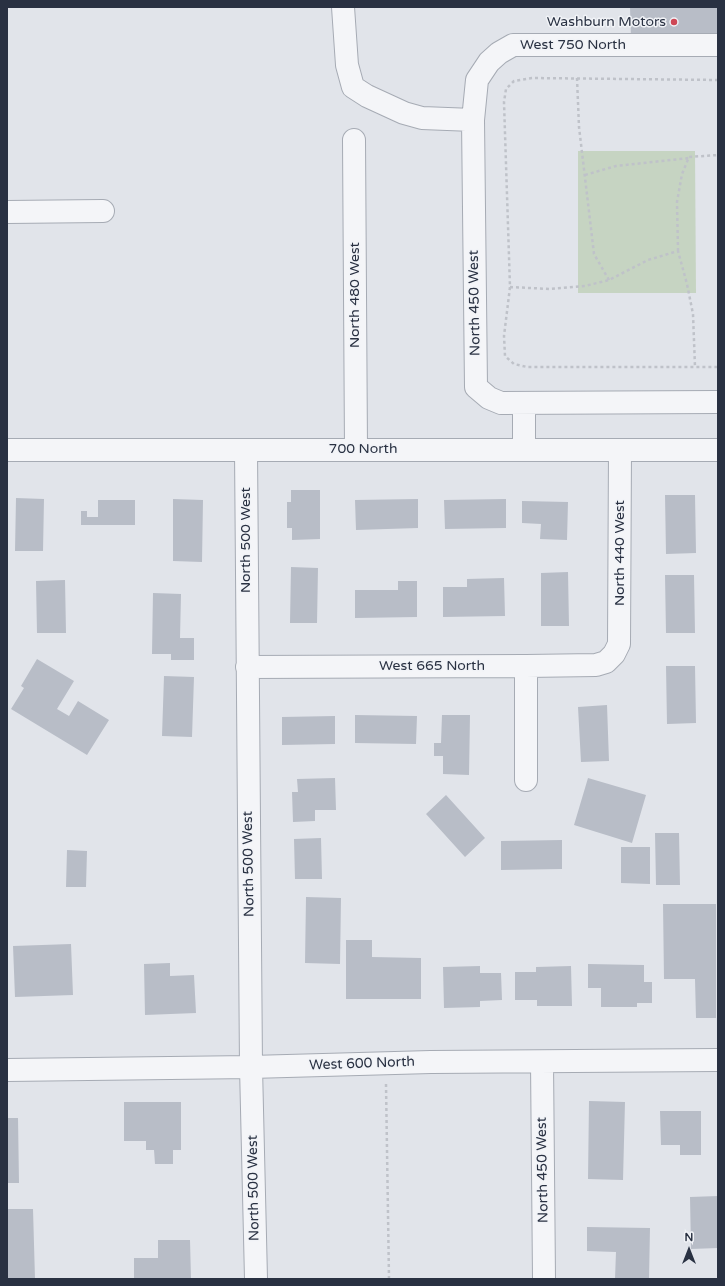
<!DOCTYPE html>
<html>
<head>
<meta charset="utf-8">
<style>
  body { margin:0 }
  #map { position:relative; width:725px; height:1286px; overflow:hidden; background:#e1e4ea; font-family:"Varela Round",sans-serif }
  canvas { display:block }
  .frame { position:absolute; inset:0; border:8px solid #293142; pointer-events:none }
  .north { position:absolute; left:669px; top:1230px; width:40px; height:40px; -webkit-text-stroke:3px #f1f3f7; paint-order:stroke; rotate:0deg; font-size:11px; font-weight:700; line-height:16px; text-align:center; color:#293142 }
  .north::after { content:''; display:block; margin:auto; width:14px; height:18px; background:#293142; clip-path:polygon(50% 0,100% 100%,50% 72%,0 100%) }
</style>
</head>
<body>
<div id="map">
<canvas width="725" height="1286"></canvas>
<div class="frame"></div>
<div class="north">N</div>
</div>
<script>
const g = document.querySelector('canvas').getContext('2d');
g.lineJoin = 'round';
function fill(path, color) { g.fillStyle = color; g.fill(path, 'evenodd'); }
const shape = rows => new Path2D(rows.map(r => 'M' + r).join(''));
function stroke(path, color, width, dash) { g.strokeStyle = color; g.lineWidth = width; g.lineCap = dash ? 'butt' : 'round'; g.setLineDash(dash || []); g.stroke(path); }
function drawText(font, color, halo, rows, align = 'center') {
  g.font = font + ' "Varela Round",sans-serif'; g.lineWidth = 3; g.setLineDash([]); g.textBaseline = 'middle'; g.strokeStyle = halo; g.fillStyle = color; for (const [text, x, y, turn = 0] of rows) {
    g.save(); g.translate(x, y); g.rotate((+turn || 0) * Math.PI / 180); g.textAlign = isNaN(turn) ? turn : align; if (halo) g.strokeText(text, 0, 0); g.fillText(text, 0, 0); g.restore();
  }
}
fill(shape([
  [578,151,695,151,696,293,578,293]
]), '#c6d4c2');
fill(shape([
  [630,7,718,7,718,39,631,38],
  [291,490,320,490,320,539,292,540,292,528,287,528,287,502,291,502],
  [665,495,695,495,696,553,666,554],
  [16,498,44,499,43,551,15,551],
  [173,499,203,500,202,562,173,561],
  [418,499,418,528,356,530,355,500],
  [506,499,506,528,445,529,444,500],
  [98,500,135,500,135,525,81,525,81,511,87,511,87,517,98,517],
  [522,501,568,502,567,540,540,539,541,524,522,523],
  [291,567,318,568,317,623,290,623],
  [568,572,569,626,541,626,541,573],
  [665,575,694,575,695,633,666,633],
  [504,578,505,616,443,617,443,587,467,587,467,579],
  [65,580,66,633,37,633,36,581],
  [398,581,417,581,417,617,355,618,355,590,398,590],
  [153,593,181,594,180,638,194,638,194,660,171,660,171,654,152,654],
  [37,659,74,681,57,709,69,716,78,701,109,720,87,755,11,709,24,688,21,686],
  [666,666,695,666,696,723,667,724],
  [164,676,194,677,192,737,162,736],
  [607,705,609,761,581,762,578,707],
  [355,715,417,716,416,744,355,743],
  [442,715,470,715,469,775,443,774,443,756,434,756,434,743,441,743],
  [335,716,335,744,282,745,282,717],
  [335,778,336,810,315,810,315,821,293,822,292,792,298,792,297,779],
  [588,778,646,795,632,843,574,825],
  [446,795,485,838,465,857,426,814],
  [655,833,679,833,680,885,656,885],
  [321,838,322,879,295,879,294,839],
  [562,840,562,869,501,870,501,841],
  [621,847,650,847,650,884,621,883],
  [67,850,87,851,86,887,66,887],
  [306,897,341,898,340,964,305,963],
  [663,904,716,904,716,1018,696,1018,695,979,664,979],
  [346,940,372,940,372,957,421,958,421,999,346,999],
  [71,944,73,995,15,997,13,946],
  [170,963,170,976,194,975,196,1013,145,1015,144,964],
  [588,964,644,965,644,982,652,982,652,1003,637,1003,637,1007,601,1007,601,988,588,988],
  [480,966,480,973,501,973,502,1000,480,1001,480,1007,444,1008,443,967],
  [571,966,572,1006,537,1006,537,1000,515,1000,515,972,536,972,536,967],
  [589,1101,625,1102,623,1180,588,1179],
  [124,1102,181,1102,181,1150,173,1150,173,1164,155,1164,154,1150,146,1150,146,1141,124,1141],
  [660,1111,701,1111,701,1155,680,1155,680,1145,661,1145],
  [7,1118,18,1118,19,1183,7,1183],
  [718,1196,718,1248,691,1249,690,1197],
  [7,1209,33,1209,35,1279,7,1279],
  [587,1227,650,1228,649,1279,615,1279,616,1252,587,1251],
  [158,1240,190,1240,191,1279,134,1279,134,1258,158,1258]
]), '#b8bdc7');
const minor = shape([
  [343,7,347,65,353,87,367,96,404,113,422,118,473,120],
  [718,45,513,45,499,53,489,62,477,80,473,120,476,387,489,398,501,403,718,402],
  [354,140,356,449],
  [7,212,103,211],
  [524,403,524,449],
  [7,450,718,450],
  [246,450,251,1067,256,1279],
  [526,666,526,780],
  [247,667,526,666,596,665,606,662,614,654,619,644,620,450],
  [542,1062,544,1279],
  [7,1070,251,1067,431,1062,718,1060]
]);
stroke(minor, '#a6abb4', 24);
stroke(shape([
  [577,78,579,127,594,254,609,280],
  [718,80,532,78,514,81,506,89,504,102,510,287,504,336,505,356,514,364,527,367,718,367],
  [585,175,616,166,689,158],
  [678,251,677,202,682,174,689,157,718,155],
  [510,287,550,289,585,286,609,280,648,260,678,251,687,284,693,314,695,367],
  [386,1084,389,1279]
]), '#bfc2c9', 2.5, [3, 3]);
stroke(minor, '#f4f5f8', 22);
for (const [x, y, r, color] of [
  [674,22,4,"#ce4755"]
]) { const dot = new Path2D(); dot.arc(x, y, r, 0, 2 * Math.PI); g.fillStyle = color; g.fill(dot); stroke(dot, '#f1f3f7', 1.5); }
drawText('14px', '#293142', '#f1f3f7', [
  ["Washburn Motors",666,22]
], 'right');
drawText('14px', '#293142', '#f1f3f7', [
  ["West 750 North",573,45],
  ["North 480 West",355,295,-90],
  ["North 450 West",475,303,-91],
  ["700 North",363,449],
  ["North 500 West",246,540,-90],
  ["North 440 West",620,553,-90],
  ["West 665 North",432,666],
  ["North 500 West",249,864,-91],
  ["West 600 North",362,1064,-2],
  ["North 450 West",543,1170,-91],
  ["North 500 West",254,1188,-91]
]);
</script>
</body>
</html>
